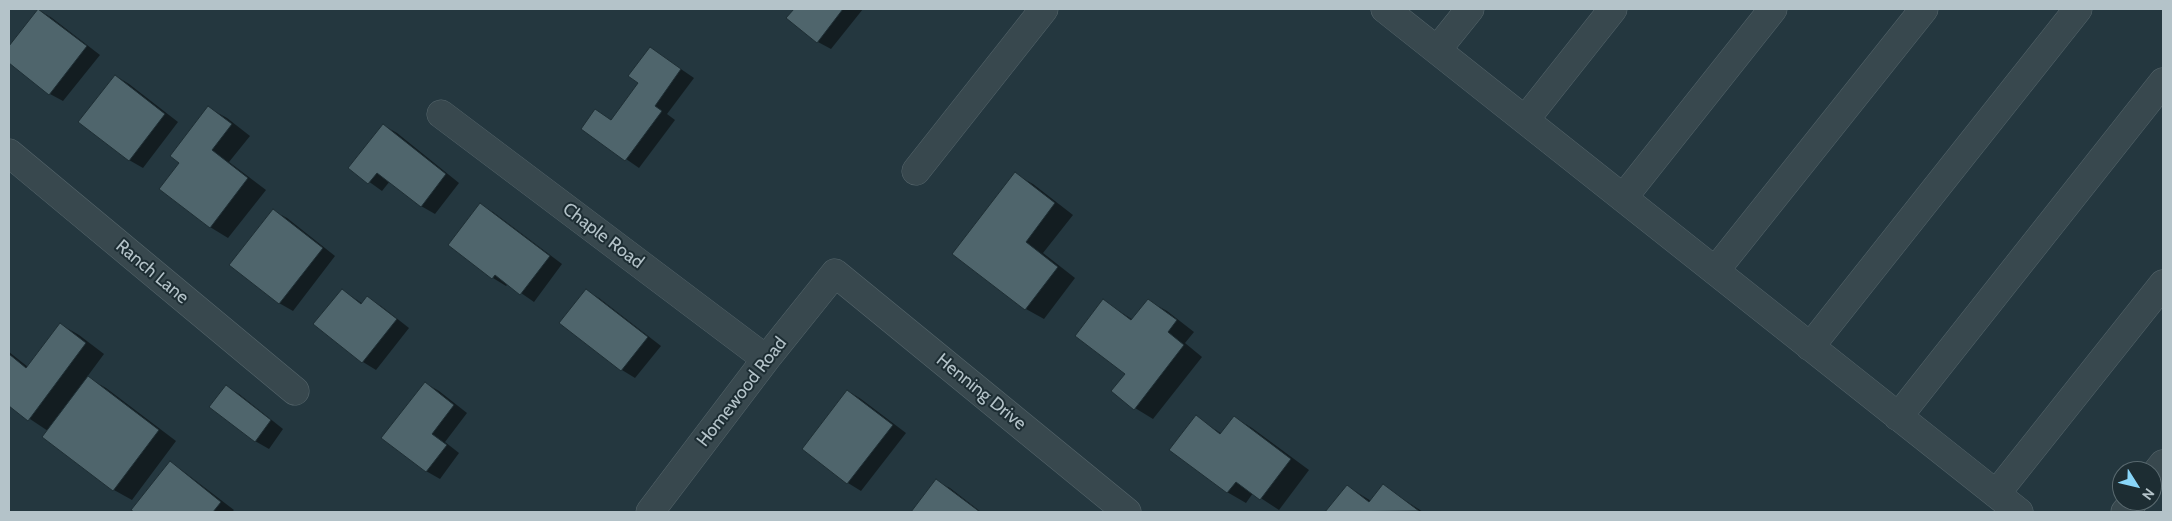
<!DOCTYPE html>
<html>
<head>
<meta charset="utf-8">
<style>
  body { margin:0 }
  #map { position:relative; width:2172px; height:521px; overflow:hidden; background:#24373f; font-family:Cabin,sans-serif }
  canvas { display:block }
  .frame { position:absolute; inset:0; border:10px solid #b4c3c9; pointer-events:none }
  .north { position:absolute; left:2112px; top:461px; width:50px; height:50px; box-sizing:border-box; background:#1d2d33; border:1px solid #59696f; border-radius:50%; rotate:126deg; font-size:14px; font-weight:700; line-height:20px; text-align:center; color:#b4c3c9 }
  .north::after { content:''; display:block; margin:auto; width:18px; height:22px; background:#89d6f9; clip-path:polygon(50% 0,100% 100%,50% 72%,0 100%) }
</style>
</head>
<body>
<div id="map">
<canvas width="2172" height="521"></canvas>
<div class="frame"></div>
<div class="north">N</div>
</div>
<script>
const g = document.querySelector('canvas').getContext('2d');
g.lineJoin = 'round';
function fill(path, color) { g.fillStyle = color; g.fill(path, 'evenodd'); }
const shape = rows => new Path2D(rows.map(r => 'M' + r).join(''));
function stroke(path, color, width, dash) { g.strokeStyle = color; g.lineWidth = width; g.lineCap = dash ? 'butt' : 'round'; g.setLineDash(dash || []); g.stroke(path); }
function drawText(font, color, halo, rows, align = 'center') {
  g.font = font + ' Cabin,sans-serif'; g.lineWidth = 4; g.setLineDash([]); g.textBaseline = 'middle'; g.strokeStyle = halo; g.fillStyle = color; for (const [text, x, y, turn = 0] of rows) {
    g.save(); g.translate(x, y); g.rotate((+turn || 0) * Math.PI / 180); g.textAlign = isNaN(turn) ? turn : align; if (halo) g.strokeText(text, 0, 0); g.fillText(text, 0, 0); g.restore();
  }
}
fill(shape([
  [795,9,863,9,831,49,818,42,788,18],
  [39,10,52,18,100,55,63,101,50,94,9,62,9,48],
  [650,48,694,78,667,114,675,120,639,168,583,129,596,111,612,121,640,83],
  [116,76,129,84,178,122,143,168,129,160],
  [209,108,227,118,250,136,229,162,266,190,228,238,210,227,180,163],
  [383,125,397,133,459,183,435,214,421,206,390,181,382,191,350,168],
  [1015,174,1033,184,1073,215,1043,253,1075,278,1044,319,1026,309],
  [480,205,493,212,562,264,534,302,508,284,506,286,493,278,450,245],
  [274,211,287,218,335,256,293,311,279,303],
  [342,290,363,304,367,298,381,306,409,328,376,370,363,362,315,324],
  [586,291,599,298,661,346,635,378,622,370,561,322],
  [1104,301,1133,320,1149,301,1167,311,1194,332,1185,343,1202,357,1153,419,1135,408],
  [60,324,79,335,104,354,87,377,106,388,176,441,132,500,114,490,48,431,9,405,9,352,28,367],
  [425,383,439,391,467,413,445,442,459,453,440,479,426,471],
  [226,387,239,394,283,429,269,449,255,441],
  [848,391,861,399,906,433,861,491,848,483,803,449],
  [1196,417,1222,434,1234,417,1252,428,1309,470,1279,510,1253,493,1246,503,1227,492],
  [170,463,183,471,234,510,232,512,136,512,133,510],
  [936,481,950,488,981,512,913,512],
  [1347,486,1371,501,1383,486,1423,512,1327,512]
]), '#0007');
const building = shape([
  [38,9,87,46,49,95,9,63,9,46,38,9],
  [794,9,843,9,817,43,786,18,794,9],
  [650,47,681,69,655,106,662,111,625,161,581,129,595,109,611,120,638,83,628,76,650,47],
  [115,75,165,114,129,161,78,122,115,75],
  [208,106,232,124,212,150,248,178,210,228,159,189,179,163,170,156,208,106],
  [383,124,446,174,421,207,377,173,368,184,348,168,383,124],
  [1015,172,1055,203,1026,242,1058,267,1025,310,952,254,1015,172],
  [480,203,550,256,520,295,495,275,492,279,448,245,480,203],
  [273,209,323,248,279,304,229,265,273,209],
  [342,289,361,304,367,296,397,319,362,363,313,324,342,289],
  [586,289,648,337,621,371,559,323,586,289],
  [1103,299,1131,320,1148,299,1177,320,1168,332,1184,345,1134,410,1111,391,1125,374,1075,336,1103,299],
  [60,323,86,343,28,421,9,406,9,354,26,368,60,323],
  [88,376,159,430,113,491,42,437,88,376],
  [425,382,454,405,432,434,447,445,426,472,381,438,425,382],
  [226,385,271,420,255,442,209,407,226,385],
  [847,390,893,425,847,484,802,449,847,390],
  [1196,415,1220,434,1234,416,1291,459,1260,500,1236,482,1227,493,1169,450,1196,415],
  [170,461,221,502,213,512,134,512,131,510,170,461],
  [936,479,980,512,911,512,936,479],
  [1383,484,1419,511,1325,512,1347,485,1369,502,1383,484]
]);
fill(building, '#4f656c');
stroke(building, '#1f2f35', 1);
const minor = shape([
  [1385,9,2019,512],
  [1437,50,1470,9],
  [441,114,766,359],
  [1525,120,1613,9],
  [9,153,295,391],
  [916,171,1044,9],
  [1623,198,1773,9],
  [1715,271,1924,9],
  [1810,347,2078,9],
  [1898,417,2163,82],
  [2152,478,2163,464],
  [1996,494,2163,284],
  [650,512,766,359,835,273,1127,512],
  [2125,512,2134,501]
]);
stroke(minor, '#56666c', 29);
stroke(minor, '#38484e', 28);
drawText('18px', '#b4c3c9', '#1d2d33', [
  ["Chaple Road",603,236,37],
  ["Ranch Lane",152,272,40],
  ["Homewood Road",742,392,-52],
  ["Henning Drive",981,392,39]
]);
</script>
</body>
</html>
